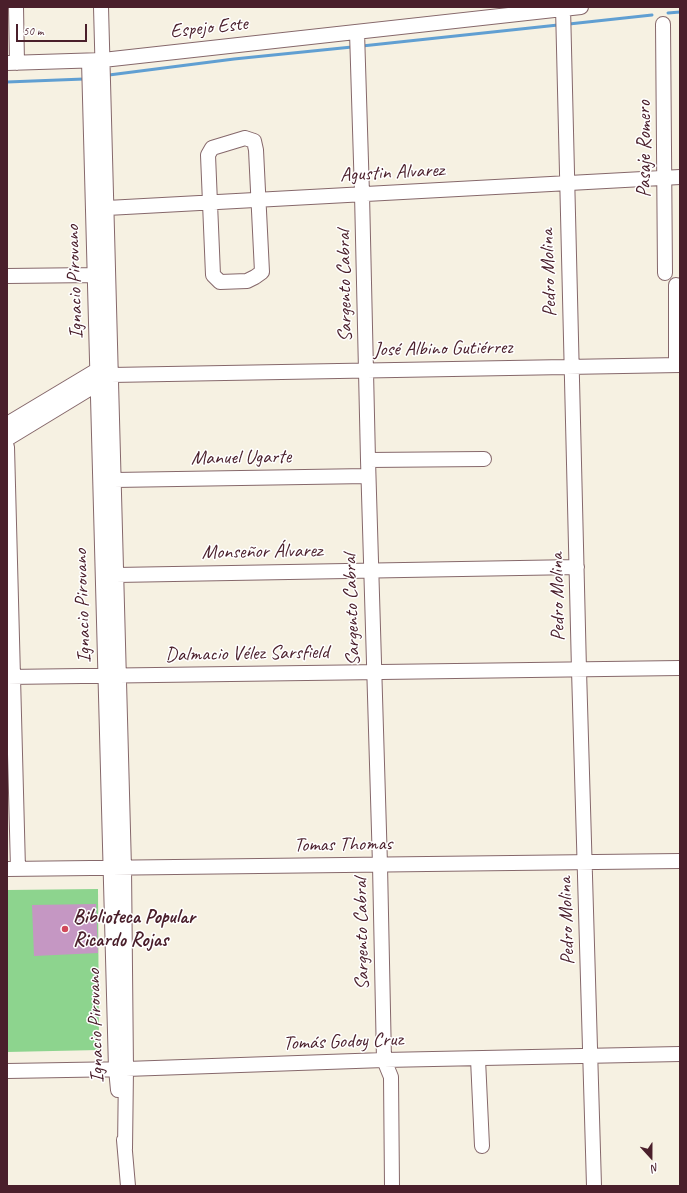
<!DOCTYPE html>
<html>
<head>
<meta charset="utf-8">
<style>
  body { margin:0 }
  #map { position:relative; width:687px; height:1193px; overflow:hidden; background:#f6f1e2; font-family:Caveat,sans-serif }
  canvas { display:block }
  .frame { position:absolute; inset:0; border:8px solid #4a1f2b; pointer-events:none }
  .north { position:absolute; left:631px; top:1137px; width:40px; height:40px; -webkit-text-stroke:3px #fff; paint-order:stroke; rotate:159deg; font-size:11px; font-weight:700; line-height:16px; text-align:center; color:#4a1f2b }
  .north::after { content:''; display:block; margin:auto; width:14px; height:18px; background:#4a1f2b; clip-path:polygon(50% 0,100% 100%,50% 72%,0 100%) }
  .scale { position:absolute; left:16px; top:24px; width:71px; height:18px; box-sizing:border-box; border:2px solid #4a1f2b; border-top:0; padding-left:5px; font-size:12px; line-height:14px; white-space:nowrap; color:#4a1f2b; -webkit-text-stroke:3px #fff; paint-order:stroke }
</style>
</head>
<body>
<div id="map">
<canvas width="687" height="1193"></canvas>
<div class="frame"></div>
<div class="north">N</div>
<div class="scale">50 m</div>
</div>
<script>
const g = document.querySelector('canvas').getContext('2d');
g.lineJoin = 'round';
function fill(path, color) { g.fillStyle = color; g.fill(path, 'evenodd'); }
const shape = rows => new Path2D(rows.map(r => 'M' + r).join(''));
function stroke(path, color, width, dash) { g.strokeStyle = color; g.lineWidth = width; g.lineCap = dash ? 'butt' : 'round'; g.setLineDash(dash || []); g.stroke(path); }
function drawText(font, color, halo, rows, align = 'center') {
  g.font = font + ' Caveat,sans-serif'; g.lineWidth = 3; g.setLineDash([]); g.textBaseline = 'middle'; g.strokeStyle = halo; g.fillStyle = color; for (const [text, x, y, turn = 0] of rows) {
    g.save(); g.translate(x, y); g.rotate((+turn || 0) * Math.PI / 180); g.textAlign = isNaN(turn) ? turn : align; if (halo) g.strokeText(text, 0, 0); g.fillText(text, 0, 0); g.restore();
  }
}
fill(shape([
  [98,889,99,1050,7,1052,7,890]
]), '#8dd48e');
stroke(shape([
  [668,13,680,12],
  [569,24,652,15],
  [362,46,558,25],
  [109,75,234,59,352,47],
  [7,82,84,79]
]), '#609fd2', 3);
fill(shape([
  [96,904,98,953,34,956,32,905]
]), '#c597c3');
const minor = shape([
  [16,7,17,63],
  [101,7,124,868,126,1069,125,1149],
  [563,7,579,670,594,1186],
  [663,24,665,273],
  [357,32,362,194,368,460,380,865,384,1060,391,1077,392,1186],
  [89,61,116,1069,118,1090],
  [7,63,103,60,581,7],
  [245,138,254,141,256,150,262,272,255,277,247,281,220,282,213,275,208,155,212,148,245,138],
  [107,208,680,177],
  [7,276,95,275],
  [676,285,676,365],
  [7,424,97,370,111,375,680,365],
  [7,439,104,380],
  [7,447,18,869],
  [368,460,484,459],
  [114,480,368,476],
  [116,575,577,567],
  [7,677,680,668],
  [7,869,680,861],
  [478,1059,482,1146],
  [7,1071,126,1069,384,1060,680,1054],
  [124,1140,128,1186]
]);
stroke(minor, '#86686b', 16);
stroke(minor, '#fff', 14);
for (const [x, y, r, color] of [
  [65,929,4,"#d1495b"]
]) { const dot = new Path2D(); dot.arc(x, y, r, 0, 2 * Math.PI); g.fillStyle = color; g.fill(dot); stroke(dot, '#fff', 1.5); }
drawText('20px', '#4a1f2b', '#fff', [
  ["Espejo Este",209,28,-6],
  ["Pasaje Romero",645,149,-90],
  ["Agustin Alvarez",392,173,-3],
  ["Pedro Molina",549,273,-92],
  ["Ignacio Pirovano",75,282,-92],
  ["Sargento Cabral",345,286,-91],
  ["José Albino Gutiérrez",443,349,-1],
  ["Manuel Ugarte",241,458,-1],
  ["Monseñor Álvarez",262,552,-1],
  ["Pedro Molina",558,597,-91],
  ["Ignacio Pirovano",83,606,-92],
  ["Sargento Cabral",352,610,-92],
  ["Dalmacio Vélez Sarsfield",247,654,-1],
  ["Tomas Thomas",343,845,-1],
  ["Pedro Molina",567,921,-92],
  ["Sargento Cabral",362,934,-91],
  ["Ignacio Pirovano",96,1026,-92],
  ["Tomás Godoy Cruz",343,1042,-2]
]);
drawText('bold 20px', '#4a1f2b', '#fff', [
  ["Biblioteca Popular",73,918],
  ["Ricardo Rojas",73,941]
], 'left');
</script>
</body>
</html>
